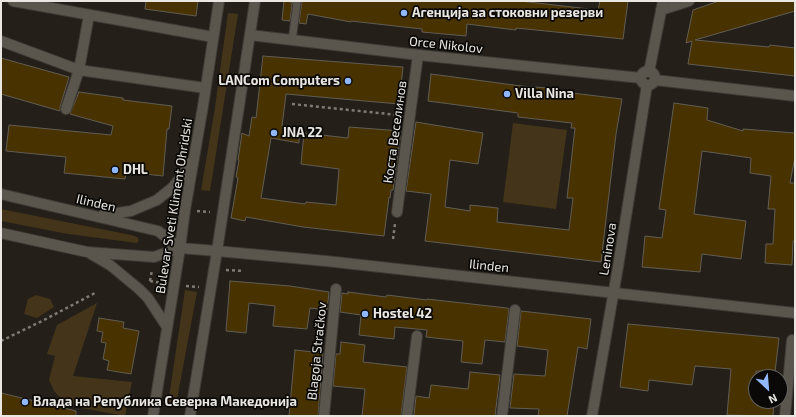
<!DOCTYPE html>
<html>
<head>
<meta charset="utf-8">
<style>
  body { margin:0 }
  #map { position:relative; width:796px; height:417px; overflow:hidden; background:#241f18; font-family:"Exo 2",sans-serif }
  canvas { display:block }
  .frame { position:absolute; inset:0; border:2px solid #eae7e2; pointer-events:none }
  .north { position:absolute; left:748px; top:369px; width:40px; height:40px; box-sizing:border-box; background:#0b0907; border:1px solid #64625f; border-radius:50%; rotate:154deg; font-size:11px; font-weight:700; line-height:16px; text-align:center; color:#eae7e2 }
  .north::after { content:''; display:block; margin:auto; width:14px; height:18px; background:#91b8fd; clip-path:polygon(50% 0,100% 100%,50% 72%,0 100%) }
</style>
</head>
<body>
<div id="map">
<canvas width="796" height="417"></canvas>
<div class="frame"></div>
<div class="north">N</div>
</div>
<script>
const g = document.querySelector('canvas').getContext('2d');
g.lineJoin = 'round';
function fill(path, color) { g.fillStyle = color; g.fill(path, 'evenodd'); }
const shape = rows => new Path2D(rows.map(r => 'M' + r).join(''));
function stroke(path, color, width, dash) { g.strokeStyle = color; g.lineWidth = width; g.lineCap = dash ? 'butt' : 'round'; g.setLineDash(dash || []); g.stroke(path); }
function drawText(font, color, halo, rows, align = 'center') {
  g.font = font + ' "Exo 2",sans-serif'; g.lineWidth = 3.5; g.setLineDash([]); g.textBaseline = 'middle'; g.strokeStyle = halo; g.fillStyle = color; for (const [text, x, y, turn = 0] of rows) {
    g.save(); g.translate(x, y); g.rotate((+turn || 0) * Math.PI / 180); g.textAlign = isNaN(turn) ? turn : align; if (halo) g.strokeText(text, 0, 0); g.fillText(text, 0, 0); g.restore();
  }
}
fill(shape([
  [228,13,238,14,210,191,201,190,214,114],
  [513,123,567,130,556,209,503,202],
  [1,209,131,235,137,237,139,240,137,243,68,234,1,221],
  [185,290,197,292,176,405,168,404],
  [36,295,50,299,54,307,37,318,24,314,28,299],
  [97,303,73,376,132,382,125,416,81,408,63,401,54,391,49,380,55,356,47,354,57,325]
]), '#44351a');
const building = shape([
  [146,1,198,1,196,16,145,9,146,1],
  [284,1,290,1,292,5,290,21,282,20,284,1],
  [302,1,520,1,598,10,600,1,628,1,623,39,546,31,516,28,516,30,467,24,466,36,422,32,422,29,351,21,351,22,308,14,306,24,299,23,302,1],
  [719,1,795,1,795,11,695,40,769,47,770,45,795,48,795,76,688,64,692,41,686,43,693,10,719,1],
  [263,56,403,67,399,104,286,94,282,126,299,130,299,143,271,138,261,198,305,204,306,202,336,205,339,169,301,164,304,133,348,138,349,127,401,131,393,190,391,190,390,198,389,197,384,236,303,227,246,217,245,221,231,218,238,178,236,177,239,160,238,160,242,133,249,136,252,117,256,118,263,56],
  [1,58,69,77,60,107,60,111,1,94,1,58],
  [431,74,521,86,547,88,547,90,622,99,616,134,601,262,425,241,431,194,406,191,416,122,483,133,478,164,450,160,445,207,470,211,470,205,498,208,497,222,569,230,573,198,567,198,575,128,571,128,572,123,518,117,518,113,428,101,431,74],
  [79,92,123,98,123,100,172,106,169,129,167,129,163,176,126,172,125,179,64,173,66,157,6,151,9,125,111,135,113,126,70,114,79,92],
  [674,103,708,108,707,120,743,131,743,129,795,133,795,157,790,183,795,183,795,241,793,241,792,265,765,263,766,244,773,244,775,209,768,209,771,176,750,173,751,158,702,151,694,214,746,221,741,259,702,254,700,272,642,267,645,236,662,238,666,210,659,209,674,103],
  [230,281,290,286,329,292,327,310,310,308,307,329,273,326,275,306,249,303,246,333,226,331,230,281],
  [348,292,386,297,387,295,427,300,427,299,507,308,509,309,505,342,485,340,482,364,461,362,463,341,426,337,427,330,395,327,394,339,359,335,361,315,340,312,342,293,348,294,348,292],
  [521,311,591,319,587,349,578,347,567,416,538,416,539,409,510,408,514,374,545,376,548,350,517,346,521,311],
  [99,318,124,322,123,328,139,331,131,374,107,370,109,361,103,359,106,343,101,342,103,332,97,331,99,318],
  [628,324,779,338,775,372,756,371,756,401,774,401,773,416,727,415,731,369,695,366,692,385,649,380,648,391,620,387,628,324],
  [341,342,365,345,363,362,407,367,401,416,362,416,365,389,333,386,336,354,340,354,341,342],
  [295,350,323,353,318,416,289,416,295,350],
  [470,372,500,375,495,416,414,416,416,396,429,398,431,385,468,389,470,372],
  [1,393,76,411,76,416,1,416,1,393]
]);
fill(building, '#483200');
stroke(building, '#625d54', 1);
const service = shape([
  [292,41,297,3,295,1]
]);
const minor = shape([
  [13,1,213,37],
  [661,10,689,1],
  [1,41,79,70,205,88],
  [649,72,663,1],
  [66,109,79,70,89,15],
  [397,212,418,55],
  [153,416,180,248],
  [190,416,217,251],
  [324,416,336,289],
  [407,416,417,336],
  [502,416,515,310],
  [592,416,618,267,647,85],
  [785,416,792,340]
]);
const tertiary = shape([
  [250,35,418,55,641,78],
  '641 78a7 7 0 1 1 14 0a7 7 0 1 1-14 0Z',
  [655,80,795,96],
  [1,194,158,231,180,248],
  [103,215,131,211,157,200,172,188,182,176,191,162],
  [1,233,87,252,154,257,180,248,217,251,326,261,795,313],
  [180,248,185,210,203,106,219,1],
  [217,251,255,1],
  [91,254,110,265,139,289,148,298,167,327]
]);
stroke(service, '#3e3a35', 9);
stroke(minor, '#3e3a35', 12);
stroke(tertiary, '#3e3a35', 12);
stroke(shape([
  [292,104,398,115],
  [197,211,210,212],
  [393,239,395,224],
  [226,270,244,271],
  [150,281,163,283],
  [150,281,152,270],
  [186,286,199,287],
  [1,341,44,320,95,293]
]), '#7f7b74', 2.5, [3, 3]);
stroke(service, '#5b564d', 7);
stroke(minor, '#5b564d', 10);
stroke(tertiary, '#5b564d', 10);
for (const [x, y, r, color] of [
  [404,13,4,"#91b8fd"],
  [348,81,4,"#91b8fd"],
  [507,94,4,"#91b8fd"],
  [274,133,4,"#91b8fd"],
  [115,170,4,"#91b8fd"],
  [365,314,4,"#91b8fd"],
  [25,402,4,"#91b8fd"]
]) { const dot = new Path2D(); dot.arc(x, y, r, 0, 2 * Math.PI); g.fillStyle = color; g.fill(dot); stroke(dot, '#0b0907', 1.5); }
drawText('bold 13px', '#eae7e2', '#0b0907', [
  ["Агенција за стоковни резерви",412,13],
  ["LANCom Computers",340,81,"right"],
  ["Villa Nina",515,94],
  ["JNA 22",282,133],
  ["DHL",123,170],
  ["Hostel 42",373,314],
  ["Влада на Република Северна Македонија",33,402]
], 'left');
drawText('13px', '#eae7e2', '#0b0907', [
  ["Orce Nikolov",446,45,6],
  ["Коста Веселинов",395,132,-82],
  ["Ilinden",96,203,13],
  ["Bulevar Sveti Kliment Ohridski",174,206,-81],
  ["Leninova",608,249,-81],
  ["Ilinden",489,266,6],
  ["Blagoja Stračkov",317,351,-84]
]);
</script>
</body>
</html>
